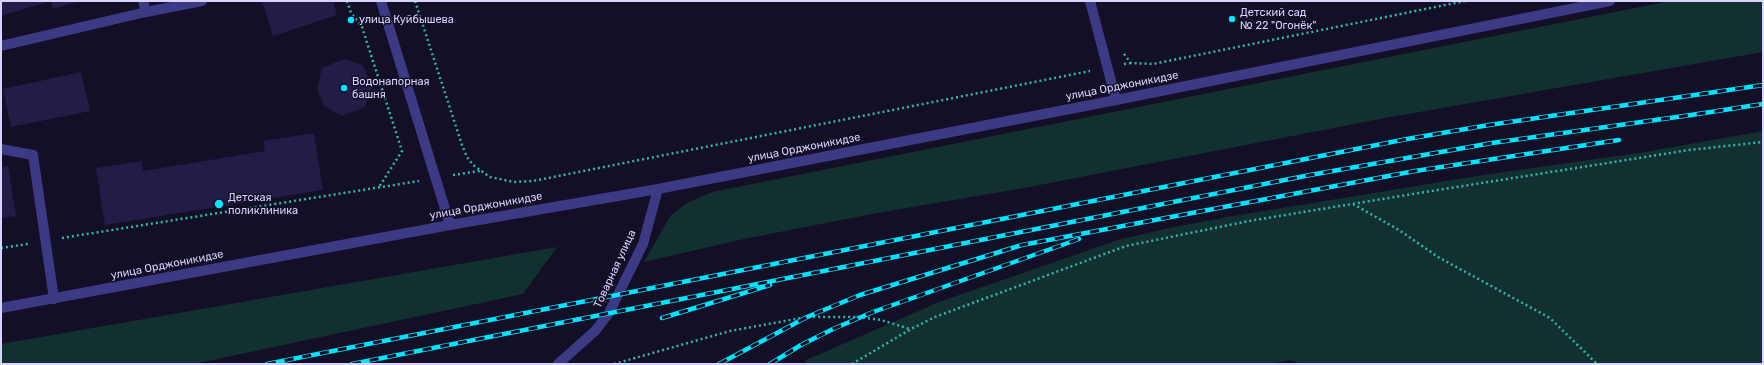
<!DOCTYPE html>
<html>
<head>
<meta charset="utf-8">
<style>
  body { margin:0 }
  #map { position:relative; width:1764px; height:365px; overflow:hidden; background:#130f26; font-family:Rubik,sans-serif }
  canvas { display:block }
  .frame { position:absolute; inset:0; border:2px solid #d9d4ff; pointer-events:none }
</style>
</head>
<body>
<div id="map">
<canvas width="1764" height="365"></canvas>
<div class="frame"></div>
</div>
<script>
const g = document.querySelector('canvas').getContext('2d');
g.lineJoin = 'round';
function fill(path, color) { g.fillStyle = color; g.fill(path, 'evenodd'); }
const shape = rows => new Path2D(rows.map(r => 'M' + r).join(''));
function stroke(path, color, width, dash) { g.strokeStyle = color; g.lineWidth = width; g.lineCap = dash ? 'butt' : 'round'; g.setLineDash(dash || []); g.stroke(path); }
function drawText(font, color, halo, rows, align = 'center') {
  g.font = font + ' Rubik,sans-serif'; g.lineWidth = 3; g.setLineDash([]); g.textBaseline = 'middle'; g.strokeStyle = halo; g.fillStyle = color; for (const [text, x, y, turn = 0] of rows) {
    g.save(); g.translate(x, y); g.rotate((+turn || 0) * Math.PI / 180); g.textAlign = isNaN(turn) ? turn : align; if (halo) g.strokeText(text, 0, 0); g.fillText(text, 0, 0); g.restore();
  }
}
fill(shape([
  [1670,1,1763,1,1763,52,1385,118,1019,189,877,213,744,239,644,262,671,215,687,203,712,192],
  [1763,131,1763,364,1301,364,1290,360,1270,364,805,364,806,360,939,302,1118,240,1169,228,1233,216,1483,175,1645,152],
  [557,247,523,294,194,364,1,364,1,344]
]), '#12302f');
fill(shape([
  [1,1,80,1,53,9,51,1,1,16],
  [262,1,333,1,337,15,273,36],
  [344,59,363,65,372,86,365,107,342,116,324,106,317,89,322,68],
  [81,72,90,111,11,127,3,89],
  [314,133,323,190,105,225,96,168,142,161,143,171,265,151,263,141],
  [8,166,16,216,1,218,1,167]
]), '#241b47');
stroke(shape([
  [347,1,351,13,362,27,402,151,379,187],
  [415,1,462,145,467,157,473,165,490,177,514,182,533,181,1090,71],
  [1124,54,1131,63,1153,64,1465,1],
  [1124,64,1131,63],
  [453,175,480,171],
  [1353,204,1399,230,1438,257,1550,318,1597,364],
  [62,238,419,181],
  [1,248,28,244],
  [614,364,730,331,807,317,860,317,881,320,910,329],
  [852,364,911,329,935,317,1126,246,1249,221,1419,193,1689,150,1763,142]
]), '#2fb8b0', 2.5, [2, 3]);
stroke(shape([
  [143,1,146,12],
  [1,46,146,12,202,1],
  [1,149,33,155,54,299]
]), '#3d3a85', 10);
stroke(shape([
  [1090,1,1116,100],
  [558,364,595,331,609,313,643,244,658,189]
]), '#3d3a85', 10);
stroke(shape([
  [381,1,450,225],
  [1,308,450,225,658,189,1116,100,1610,1]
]), '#3d3a85', 10);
const rail = shape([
  [662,318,770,285],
  [267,364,1407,139,1489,125,1763,85],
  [352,364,1310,175,1492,143,1691,115,1763,104],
  [719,364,807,317,860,295,1022,245,1415,171,1619,140],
  [770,364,801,345,833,329,873,312,1079,239]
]);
stroke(rail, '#00e5ff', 4.5);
stroke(rail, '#130f26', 3, [9]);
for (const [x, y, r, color] of [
  [1232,19,4,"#00e5ff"],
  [351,20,4,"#00e5ff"],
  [344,88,4,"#00e5ff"],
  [219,204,5,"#00e5ff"]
]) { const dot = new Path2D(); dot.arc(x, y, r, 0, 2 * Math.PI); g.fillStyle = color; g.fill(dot); stroke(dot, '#130f26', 1.5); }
drawText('11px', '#d9d4ff', '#130f26', [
  ["Детский сад",1240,13],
  ["№ 22 \"Огонёк\"",1240,26],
  ["улица Куйбышева",359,20],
  ["Водонапорная",352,82],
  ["башня",352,95],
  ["Детская",228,198],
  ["поликлиника",228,211]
], 'left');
drawText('11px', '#d9d4ff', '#130f26', [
  ["улица Орджоникидзе",1122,86,-11],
  ["улица Орджоникидзе",804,148,-11],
  ["улица Орджоникидзе",486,206,-10],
  ["улица Орджоникидзе",167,265,-11],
  ["Товарная улица",615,269,-65]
]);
</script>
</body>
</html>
